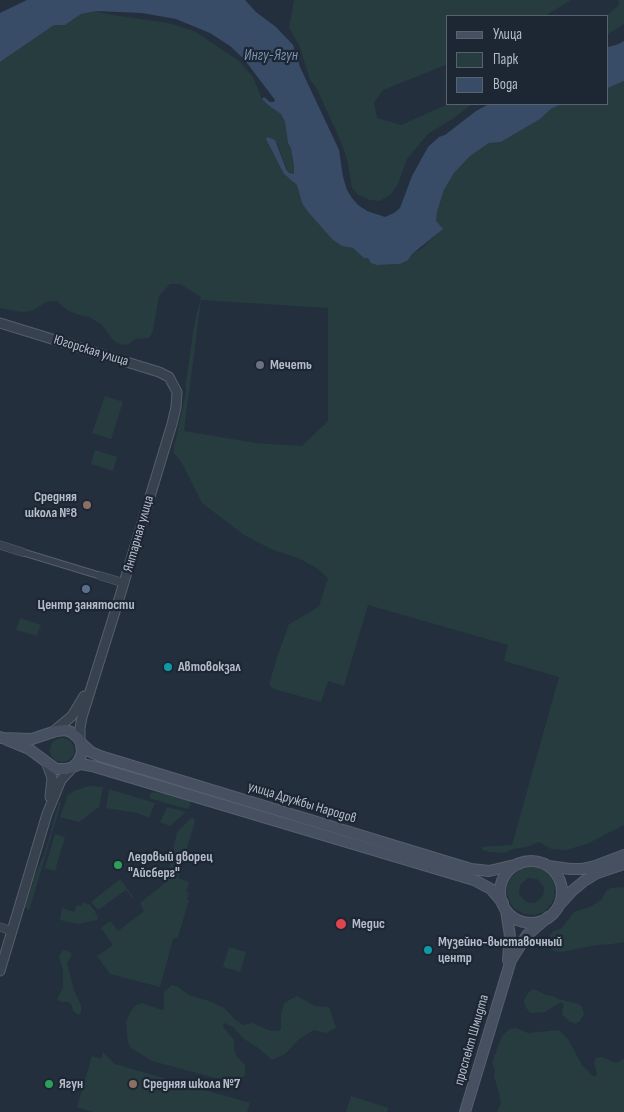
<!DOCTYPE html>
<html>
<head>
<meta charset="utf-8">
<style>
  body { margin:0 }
  #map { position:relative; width:624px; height:1112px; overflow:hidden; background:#242f3e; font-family:"Sofia Sans Condensed",sans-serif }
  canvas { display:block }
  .legend { position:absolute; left:446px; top:15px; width:162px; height:90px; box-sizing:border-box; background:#1d2633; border:1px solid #59626f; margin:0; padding:6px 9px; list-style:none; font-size:15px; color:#b4bcc9 }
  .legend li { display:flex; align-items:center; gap:10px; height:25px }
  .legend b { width:25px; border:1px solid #59626f }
</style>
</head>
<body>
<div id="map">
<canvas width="624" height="1112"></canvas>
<ul class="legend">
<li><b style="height:6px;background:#465061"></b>Улица</li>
<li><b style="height:14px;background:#263c3f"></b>Парк</li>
<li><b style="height:14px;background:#394c67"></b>Вода</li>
</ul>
</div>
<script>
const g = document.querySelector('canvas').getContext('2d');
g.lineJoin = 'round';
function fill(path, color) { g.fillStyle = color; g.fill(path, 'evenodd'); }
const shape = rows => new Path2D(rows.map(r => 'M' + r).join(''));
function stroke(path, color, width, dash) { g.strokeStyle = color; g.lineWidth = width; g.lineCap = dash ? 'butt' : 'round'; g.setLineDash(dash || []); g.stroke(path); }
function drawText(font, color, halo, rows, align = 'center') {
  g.font = font + ' "Sofia Sans Condensed",sans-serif'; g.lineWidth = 4.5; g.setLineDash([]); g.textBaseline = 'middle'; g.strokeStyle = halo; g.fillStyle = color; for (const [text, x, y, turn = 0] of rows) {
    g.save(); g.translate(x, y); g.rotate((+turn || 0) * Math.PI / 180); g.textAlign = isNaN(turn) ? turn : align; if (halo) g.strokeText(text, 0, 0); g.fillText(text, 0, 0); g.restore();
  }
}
fill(shape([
  [294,0,571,0,545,16,448,16,448,64,383,90,374,103,377,118,401,125,448,104,472,104,454,118,428,134,407,159,398,184,391,194,380,201,370,200,359,195,352,188,347,159,341,142,317,89,310,80,299,45,289,28],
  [618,0,624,0,624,24,608,34,608,16,606,16,619,5],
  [96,11,107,14,168,23,194,31,239,61,253,77,262,99,268,105,281,114,285,122,288,143,291,148,295,171,294,174,289,173,286,168,277,143,270,147,287,177,294,181,297,185,302,203,308,212,333,240,342,246,353,248,377,265,400,264,408,260,412,254,421,249,442,229,436,221,437,212,444,190,454,173,470,156,489,143,501,142,540,119,551,109,561,104,608,104,608,88,624,81,624,825,587,844,566,850,551,849,539,842,527,847,513,849,504,853,490,852,483,850,481,847,512,845,559,677,504,661,508,645,368,605,344,686,328,681,321,702,274,689,270,686,270,682,277,657,289,624,312,611,319,606,328,578,318,569,298,558,273,550,244,535,202,503,182,463,173,452,186,392,186,382,194,326,201,297,180,284,170,284,159,296,153,331,149,338,135,339,129,344,122,345,114,341,101,324,89,317,76,314,67,310,57,301,46,302,32,311,21,312,0,308,0,62,54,25,65,25,81,14],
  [201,300,328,308,328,421,302,446,256,443,184,431],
  [105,396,123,402,111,439,92,433],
  [95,450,117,457,113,471,91,464],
  [20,618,41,625,37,636,16,630],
  '50 750a12 12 0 1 1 24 0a12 12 0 1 1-24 0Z',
  [89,786,103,787,99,807,79,822,60,817,68,795,76,790],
  [109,789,155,803,149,818,137,813,106,808],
  [151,792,165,793,187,799,191,805,187,809,149,798],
  [59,802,61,803,29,911,25,907,35,875,45,852],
  [167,807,186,812,170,826,160,822],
  [192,817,195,821,178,878,189,882,186,892,189,893,187,899,189,900,178,937,173,939,160,987,110,974,97,956,113,945,101,928,110,921,118,931,144,911,140,903,166,882,177,832],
  [55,834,65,837,55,871,45,868],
  [528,867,538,868,544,871,552,878,555,888,554,898,551,904,544,912,534,915,524,914,515,909,511,904,507,894,507,887,511,878,518,871],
  [528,878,537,879,544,887,543,896,535,903,526,902,519,894,520,885],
  [120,879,134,898,133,899,126,890,98,910,91,902],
  [624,887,624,942,612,944,596,945,562,952,554,951,549,945,550,935,554,931,561,929,574,912,592,906,602,899,606,891,611,888],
  [83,902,90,905,96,912,95,913,98,917,97,920,78,924,60,920,62,908,74,912,77,905,82,906],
  [229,947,246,952,240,972,223,967],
  [64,950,70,952,72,955,67,963,74,990,81,1006,81,1013,78,1015,73,1011,72,1006,69,1002,61,1002,57,999,63,988,63,971,59,957,61,952],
  [172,985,178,987,189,995,209,1001,224,1008,237,1021,244,1025,252,1023,271,1031,281,1030,281,1014,284,1003,297,996,315,1006,329,1007,336,1028,326,1033,314,1030,299,1039,285,1054,272,1060,257,1047,244,1039,233,1027,225,1023,223,1024,224,1028,234,1040,234,1049,236,1055,245,1065,245,1075,241,1079,231,1080,215,1078,152,1061,131,1048,128,1043,126,1022,130,1012,136,1005,142,1003,162,1010,164,1009,164,992],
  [534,989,546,995,553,996,558,999,579,1004,582,1007,584,1014,580,1021,575,1024,569,1021,563,1016,562,1010,564,1005,561,1002,545,1012,530,1013,525,1006,524,1000,529,992],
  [516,1028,528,1033,559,1030,568,1039,582,1065,594,1077,597,1074,594,1063,596,1058,602,1057,616,1063,624,1059,624,1112,497,1112,501,1104,500,1097,494,1076,495,1069,492,1063,502,1036,509,1029],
  [103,1052,115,1064,250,1103,247,1112,93,1112,77,1107,92,1056,101,1059],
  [351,1096,388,1108,387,1112,346,1112]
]), '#263c3f');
fill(shape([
  [27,0,245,0,256,12,276,27,293,45,300,67,339,150,343,177,347,190,352,198,358,205,367,211,385,217,394,213,400,208,412,176,428,147,439,137,445,135,476,111,489,104,561,104,551,109,540,119,501,142,489,143,470,156,454,173,444,190,437,212,436,221,443,229,412,254,408,260,400,264,377,265,371,263,368,258,364,258,353,248,342,246,333,240,308,212,302,203,297,185,284,174,266,139,268,137,275,140,286,169,289,173,294,174,294,166,291,148,288,143,285,122,281,114,268,105,262,99,264,97,270,102,274,102,275,100,244,59,230,46,210,33,176,19,142,13,96,11,81,14,65,25,54,25,0,62,0,13],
  [624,41,624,81,608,88,608,47,619,44]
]), '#394c67');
const pedestrian = shape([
  [22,552,101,576]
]);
const minor = shape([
  [0,545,22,552],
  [101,576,124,583],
  [0,927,12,931]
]);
const tertiary = shape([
  [0,323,159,372,169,377,177,392,176,407,172,424,119,599,82,717,80,728,80,741],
  [54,731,72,716,84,696],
  [47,764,52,778,50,797],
  [0,971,47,814,61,780,73,767]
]);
const secondary = shape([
  [0,737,29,749,56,769,67,769,73,767,78,762,82,753,81,743,78,738,71,732,65,730,56,731,32,739,1,738],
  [81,743,91,752,100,756,471,869,489,871,519,864],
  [73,767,81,764,92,766,474,880,491,889,503,903],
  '500 892a31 31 0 1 1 62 0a31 31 0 1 1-62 0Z',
  [548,866,570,869,582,869,595,866,624,855],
  [561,903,572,891,584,881,597,873,624,864],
  [506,910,510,936,508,960],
  [465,1112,511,960,527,935,548,917]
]);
stroke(pedestrian, '#565f6c', 8);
stroke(minor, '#565f6c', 9);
stroke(tertiary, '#565f6c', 11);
stroke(secondary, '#565f6c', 12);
stroke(pedestrian, '#38414e', 5.5);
stroke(minor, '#38414e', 8);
stroke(tertiary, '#38414e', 9);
stroke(secondary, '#465061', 10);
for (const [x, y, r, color] of [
  [260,365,5,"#6b7280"],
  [87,505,5,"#8d6e63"],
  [86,589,5,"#5c6f8a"],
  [168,667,5,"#0f9aa8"],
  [118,865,5,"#2e9e5b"],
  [341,924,6,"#e0444e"],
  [428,950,5,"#0f9aa8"],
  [49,1084,5,"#2e9e5b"],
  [133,1084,5,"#8d6e63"]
]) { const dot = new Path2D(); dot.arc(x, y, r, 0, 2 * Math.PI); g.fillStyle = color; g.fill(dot); stroke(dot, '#1d2633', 2); }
drawText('14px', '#b4bcc9', '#1d2633', [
  ["Югорская улица",91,351,17],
  ["Янтарная улица",139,534,-74],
  ["улица Дружбы Народов",302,803,17],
  ["проспект Шмидта",472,1040,-74]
]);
drawText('bold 14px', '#b4bcc9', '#1d2633', [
  ["Мечеть",270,365],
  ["Средняя",77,497,"right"],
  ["школа №8",77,513,"right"],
  ["Центр занятости",86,605,"center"],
  ["Автовокзал",178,667],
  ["Ледовый дворец",128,857],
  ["\"Айсберг\"",128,873],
  ["Медис",352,924],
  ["Музейно-выставочный",438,942],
  ["центр",438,958],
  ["Ягун",59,1084],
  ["Средняя школа №7",143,1084]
], 'left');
drawText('italic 15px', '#7c92b1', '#1d2633', [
  ["Ингу-Ягун",271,56]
]);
</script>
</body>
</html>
